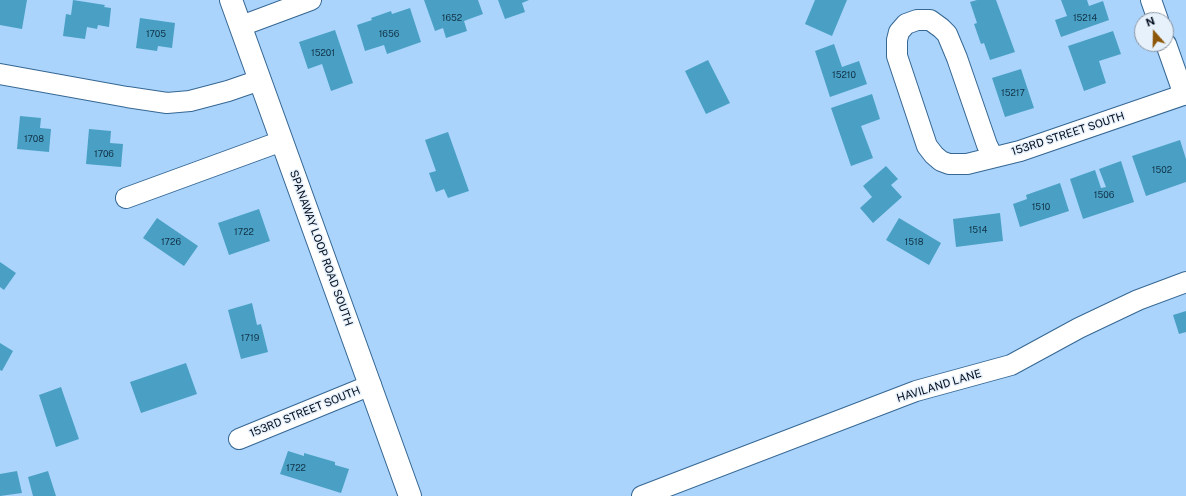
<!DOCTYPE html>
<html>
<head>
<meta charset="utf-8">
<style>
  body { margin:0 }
  #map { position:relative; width:1186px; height:496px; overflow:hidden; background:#aad4fc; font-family:"Public Sans",sans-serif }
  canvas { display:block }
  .north { position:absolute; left:1134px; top:12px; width:40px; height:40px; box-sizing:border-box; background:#e7f1fb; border:1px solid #8b96a3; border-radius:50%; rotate:340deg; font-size:11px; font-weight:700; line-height:16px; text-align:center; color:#000d1e }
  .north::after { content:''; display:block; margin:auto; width:14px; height:18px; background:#8d5709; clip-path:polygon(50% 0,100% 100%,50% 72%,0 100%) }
</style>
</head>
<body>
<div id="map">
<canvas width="1186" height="496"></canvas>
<div class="north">N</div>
</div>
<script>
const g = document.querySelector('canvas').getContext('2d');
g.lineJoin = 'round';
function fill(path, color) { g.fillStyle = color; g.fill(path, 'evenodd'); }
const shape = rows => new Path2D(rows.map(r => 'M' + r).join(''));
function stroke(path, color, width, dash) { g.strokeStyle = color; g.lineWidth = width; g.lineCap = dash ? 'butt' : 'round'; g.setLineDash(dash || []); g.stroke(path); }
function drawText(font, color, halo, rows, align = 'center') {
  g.font = font + ' "Public Sans",sans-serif'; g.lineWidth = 3; g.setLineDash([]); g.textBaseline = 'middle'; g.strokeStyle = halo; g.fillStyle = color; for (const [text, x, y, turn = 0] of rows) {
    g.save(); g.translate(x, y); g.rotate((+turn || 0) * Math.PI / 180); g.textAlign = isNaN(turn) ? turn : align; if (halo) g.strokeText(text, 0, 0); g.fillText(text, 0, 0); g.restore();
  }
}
fill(shape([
  [0,0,27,0,22,29,0,25],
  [73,0,105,5,104,7,111,8,109,27,98,25,97,29,87,27,85,39,63,36,66,14,71,15],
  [424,0,478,0,483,14,464,21,467,31,446,38,443,28,435,31],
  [498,0,529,0,522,3,525,12,505,19],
  [815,0,847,0,832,36,805,24],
  [977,0,996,0,1015,52,990,60,984,43,981,44,974,24,977,23,970,2],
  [1061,0,1087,0,1089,6,1103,1,1109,20,1061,37,1055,20,1067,16],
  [410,8,421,42,387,54,384,45,365,51,357,25,372,20,371,18,391,11,392,14],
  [140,18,175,23,172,48,158,46,157,51,136,48],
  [335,30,353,83,331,91,322,64,308,69,299,42],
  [1113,31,1121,54,1099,61,1106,83,1084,91,1068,46],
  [834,44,842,67,859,61,867,84,830,97,815,51],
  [708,60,730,103,706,114,685,71],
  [1021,69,1034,108,1005,117,992,78],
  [872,94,880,119,861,126,873,158,851,166,831,108],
  [20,116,41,118,40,128,51,129,49,152,17,149],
  [89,129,111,131,110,143,123,144,121,167,86,164],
  [448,132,469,191,448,198,444,189,436,192,429,173,436,171,425,140],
  [1180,140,1186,159,1186,182,1146,196,1132,156],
  [1121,161,1134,202,1083,219,1070,179,1095,170,1101,188,1106,187,1099,169],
  [886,166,898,179,891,185,902,197,873,223,860,208,872,197,863,186],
  [1060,183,1069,211,1020,227,1013,204,1027,199,1026,195],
  [259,209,270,241,229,255,218,223],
  [1000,213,1003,241,956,247,953,219],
  [157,218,198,246,184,266,143,238],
  [899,218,941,243,929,265,886,240],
  [0,262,16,273,4,290,0,287],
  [252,303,257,325,261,324,268,352,241,359,228,310],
  [1186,311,1186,332,1179,334,1173,315],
  [0,343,13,351,2,371,0,370],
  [186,363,197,394,141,413,130,382],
  [61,387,79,439,56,447,39,395],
  [288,451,304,456,304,453,335,462,335,465,349,469,341,493,280,474],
  [17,471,22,493,0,496,0,474],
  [48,471,56,496,33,496,28,477]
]), '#49a0c4');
const street = shape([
  [1151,0,1158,20],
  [241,26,311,0],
  [1166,44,1184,95],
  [0,74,127,97,167,103,190,101,228,91,260,80],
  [993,157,987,145,957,58,947,34,941,28,930,20,917,20,906,24,899,32,897,40,897,56,927,146,934,155,941,161,949,164,967,164,1020,151,1186,94],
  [126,198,282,141],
  [239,439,371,385],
  [642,496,916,391,1011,365,1079,328,1138,300,1186,282]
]);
const primary = shape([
  [231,0,410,496]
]);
stroke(street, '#356793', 22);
stroke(primary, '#356793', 24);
stroke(street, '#fff', 20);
stroke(primary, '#fff', 22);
drawText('9px', '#123248', null, [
  ["1652",452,18],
  ["15214",1085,18],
  ["1705",156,34],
  ["1656",389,34],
  ["15201",323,53],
  ["15210",844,75],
  ["15217",1013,93],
  ["1708",34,139],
  ["1706",104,154],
  ["1502",1162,170],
  ["1506",1104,195],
  ["1510",1041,207],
  ["1514",978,230],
  ["1722",244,232],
  ["1726",171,242],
  ["1518",914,242],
  ["1719",250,338],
  ["1722",296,468]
]);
drawText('11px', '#000d1e', '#e7f1fb', [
  ["153RD STREET SOUTH",1068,134,-18],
  ["SPANAWAY LOOP ROAD SOUTH",321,248,70],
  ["HAVILAND LANE",939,386,-17],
  ["153RD STREET SOUTH",305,412,-22]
]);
</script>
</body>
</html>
